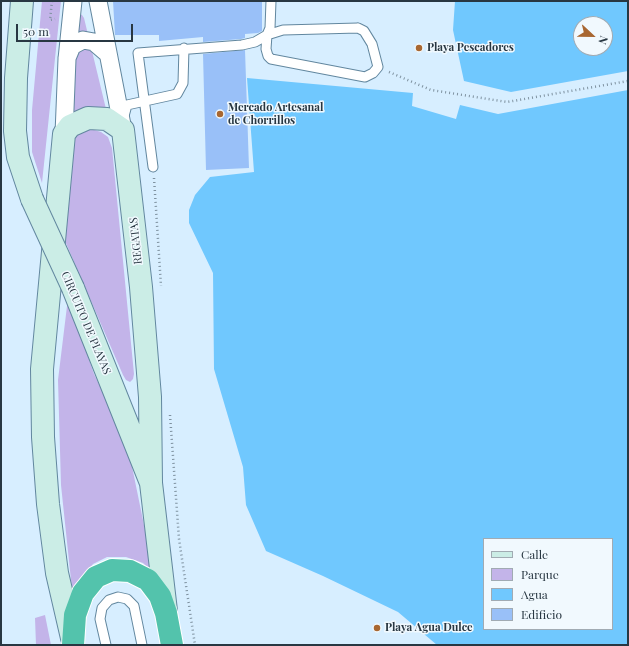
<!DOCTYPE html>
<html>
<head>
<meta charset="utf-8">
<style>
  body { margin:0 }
  #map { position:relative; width:629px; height:646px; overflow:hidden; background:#d7eeff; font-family:"Playfair Display",serif }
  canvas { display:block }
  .frame { position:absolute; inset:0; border:2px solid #283742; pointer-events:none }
  .legend { position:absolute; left:483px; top:538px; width:130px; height:92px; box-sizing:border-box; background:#f1f9fe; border:1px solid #a1abb3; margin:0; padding:5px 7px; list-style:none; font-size:12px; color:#283742 }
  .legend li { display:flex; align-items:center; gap:8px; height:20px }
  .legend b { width:20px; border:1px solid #a1abb3 }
  .north { position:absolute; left:573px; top:16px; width:40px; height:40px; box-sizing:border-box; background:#f1f9fe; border:1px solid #a1abb3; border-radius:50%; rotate:112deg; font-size:11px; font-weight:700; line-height:16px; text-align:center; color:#283742 }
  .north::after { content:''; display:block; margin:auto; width:14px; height:18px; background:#a86732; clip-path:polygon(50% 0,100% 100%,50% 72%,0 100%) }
  .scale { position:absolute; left:16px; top:24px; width:117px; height:18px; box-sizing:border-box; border:2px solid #283742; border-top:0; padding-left:5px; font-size:12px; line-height:14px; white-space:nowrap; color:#283742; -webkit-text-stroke:3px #f1f9fe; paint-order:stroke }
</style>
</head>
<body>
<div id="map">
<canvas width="629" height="646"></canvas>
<div class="frame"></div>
<ul class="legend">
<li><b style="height:5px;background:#cbede6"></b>Calle</li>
<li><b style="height:11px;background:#c3b4e9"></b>Parque</li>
<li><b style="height:11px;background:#70c8fe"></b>Agua</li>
<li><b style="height:11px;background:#99c0f8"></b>Edificio</li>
</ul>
<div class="north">N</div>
<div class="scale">50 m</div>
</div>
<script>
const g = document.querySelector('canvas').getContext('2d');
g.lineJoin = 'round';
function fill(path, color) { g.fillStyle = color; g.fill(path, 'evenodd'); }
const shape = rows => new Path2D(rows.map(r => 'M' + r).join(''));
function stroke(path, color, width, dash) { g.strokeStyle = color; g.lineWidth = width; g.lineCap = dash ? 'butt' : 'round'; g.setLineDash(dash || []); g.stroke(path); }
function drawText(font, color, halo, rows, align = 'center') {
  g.font = font + ' "Playfair Display",serif'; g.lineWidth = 3; g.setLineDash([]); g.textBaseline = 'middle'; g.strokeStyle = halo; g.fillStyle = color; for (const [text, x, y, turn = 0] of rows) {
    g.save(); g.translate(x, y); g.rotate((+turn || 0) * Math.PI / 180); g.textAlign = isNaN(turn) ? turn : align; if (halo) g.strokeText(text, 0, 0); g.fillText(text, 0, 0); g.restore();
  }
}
fill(shape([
  [42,1,61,1,42,183,32,152,32,110],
  [80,14,82,15,84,18,106,109,70,116,77,16],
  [91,129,101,132,108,137,112,148,134,374,133,379,130,382,126,380,123,375,62,234,73,135],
  [68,298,94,374,127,442,154,574,143,563,126,557,107,557,93,564,82,579,73,599,61,485,58,380],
  [45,615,51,645,36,645,35,618]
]), '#c3b4e9');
fill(shape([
  [455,1,628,1,628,71,511,92,464,81,453,30],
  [581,24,605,24,605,48,581,48],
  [247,78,413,93,412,106,456,119,460,105,498,114,628,90,628,645,437,645,398,612,323,576,266,551,246,505,243,467,214,369,213,273,189,223,189,210,195,195,210,177,254,172],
  [484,539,612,539,612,629,484,629]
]), '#70c8fe');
fill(shape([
  [113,1,262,1,262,31,258,33,245,34,245,38,241,39,203,42,203,37,159,41,159,35,115,35],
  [245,50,249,168,206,170,203,54]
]), '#99c0f8');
const lane = shape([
  [358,28,364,31,372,44,378,67,373,73,365,77,271,59,268,56,266,49,267,35,283,30,358,28],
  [124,116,127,105,177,94,183,83,184,48],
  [153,167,138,53,242,45,255,42,267,35,270,28,271,1],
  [106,645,100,619,102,608,109,600,118,597,127,599,134,606,142,645]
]);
const street = shape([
  [98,1,123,130],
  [67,58,72,46,83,40,94,42,108,54],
  [64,134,67,59,73,1]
]);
const secondary = shape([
  [22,1,16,78,15,131,18,157,32,199],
  [73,288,151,483,166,611],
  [72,638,57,573,48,504,43,437,42,369,64,134,70,126,88,118,107,119,123,130,141,287,150,397,151,483]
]);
const highway = shape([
  [73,645,75,615,83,593,96,577,112,570,130,571,148,580,160,596,166,613,172,645]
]);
stroke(lane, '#62879f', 11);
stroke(street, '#62879f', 19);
stroke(secondary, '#62879f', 24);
stroke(highway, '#fff', 24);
stroke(shape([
  [52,1,50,20,55,19],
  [389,72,431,90,507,102,628,81],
  [154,178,161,286],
  [170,415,179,539,195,645]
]), '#7f92a0', 2.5, [1, 3]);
stroke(lane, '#fff', 9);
stroke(street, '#fff', 17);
stroke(secondary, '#cbede6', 22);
stroke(highway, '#53c3ac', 22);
const secondaryBridge = shape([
  [32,199,73,288]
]);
stroke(secondaryBridge, '#62879f', 24, []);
stroke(secondaryBridge, '#cbede6', 22);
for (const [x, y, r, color] of [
  [419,48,4,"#a86732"],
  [220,114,4,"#a86732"],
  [377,628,4,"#a86732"]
]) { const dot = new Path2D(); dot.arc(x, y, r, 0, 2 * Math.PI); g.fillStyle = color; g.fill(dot); stroke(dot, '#f1f9fe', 1.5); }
drawText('bold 11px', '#283742', '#f1f9fe', [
  ["Playa Pescadores",427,48],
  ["Mercado Artesanal",228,108],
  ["de Chorrillos",228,121],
  ["Playa Agua Dulce",385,628]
], 'left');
drawText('11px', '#283742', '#f1f9fe', [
  ["REGATAS",136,241,-96],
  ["CIRCUITO DE PLAYAS",86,323,67]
]);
</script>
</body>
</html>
